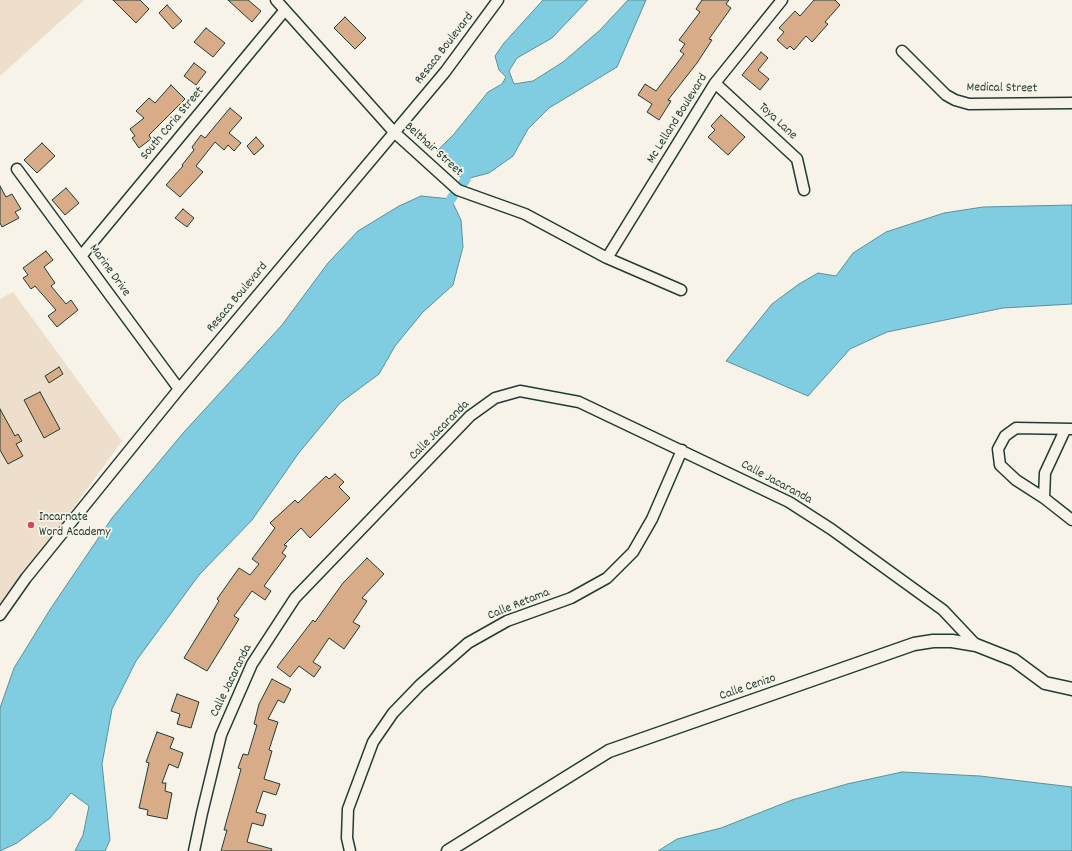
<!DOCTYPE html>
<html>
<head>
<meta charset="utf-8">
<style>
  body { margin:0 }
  canvas { display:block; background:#f7f3e8 }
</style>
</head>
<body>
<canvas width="1072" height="851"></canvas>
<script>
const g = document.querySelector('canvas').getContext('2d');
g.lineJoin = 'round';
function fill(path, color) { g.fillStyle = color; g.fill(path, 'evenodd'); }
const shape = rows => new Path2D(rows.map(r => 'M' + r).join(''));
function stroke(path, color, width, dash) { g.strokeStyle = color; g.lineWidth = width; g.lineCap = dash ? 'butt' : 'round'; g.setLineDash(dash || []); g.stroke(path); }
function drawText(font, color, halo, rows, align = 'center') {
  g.font = font + ' Dekko,sans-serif'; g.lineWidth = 3.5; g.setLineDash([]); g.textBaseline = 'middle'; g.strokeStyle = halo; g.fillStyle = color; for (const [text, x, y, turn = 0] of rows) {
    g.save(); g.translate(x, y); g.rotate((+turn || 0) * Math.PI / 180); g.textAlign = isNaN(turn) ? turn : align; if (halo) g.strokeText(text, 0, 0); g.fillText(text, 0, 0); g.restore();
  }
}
fill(shape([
  [0,0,84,0,0,76],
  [13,292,122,441,0,608,0,299]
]), '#eedecc');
const water = shape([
  [543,0,588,0,552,38,517,58,509,71,514,84,533,81,563,62,600,30,628,0,646,0,617,67,549,108,528,129,513,156,489,173,466,179,458,176,437,151,454,134,488,92,502,84,506,77,499,70,495,56,504,43,543,0],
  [421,196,451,199,461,220,463,247,453,285,423,312,395,346,379,374,340,403,298,454,252,520,199,575,136,661,112,709,102,764,110,840,105,851,75,851,83,835,89,806,71,793,50,818,17,843,0,851,0,708,14,668,51,608,112,518,184,432,282,325,328,263,358,231,399,206,421,196],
  [1072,205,1072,304,1003,308,887,332,850,349,808,396,726,361,772,304,799,284,818,273,836,276,853,253,886,232,944,213,983,207,1072,205],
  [902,772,980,776,1072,787,1072,851,658,851,677,839,721,828,792,800,847,784,902,772]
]);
fill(water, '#80cce0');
stroke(water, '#59939b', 1);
stroke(shape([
  [463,183,466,179],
  [451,199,453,196]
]), '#80cce0', 10);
const building = shape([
  [113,0,140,0,149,9,136,23,113,0],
  [228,0,248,0,261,11,252,22,228,0],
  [702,0,729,0,726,4,731,8,709,39,712,40,697,63,668,100,671,101,659,120,647,112,652,104,638,95,645,84,656,91,684,54,680,51,685,44,679,40,700,12,696,9,702,0],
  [814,0,835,0,840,5,825,22,828,24,812,42,806,36,794,50,790,46,787,49,777,40,784,32,779,28,795,11,800,16,814,0],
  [167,5,182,21,173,29,159,13,167,5],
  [345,17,366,38,355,49,334,28,345,17],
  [206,28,225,43,213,57,194,42,206,28],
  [761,52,768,58,758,70,769,79,760,90,742,75,761,52],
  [194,63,206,72,196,85,184,76,194,63],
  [171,85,185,99,149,135,151,139,139,148,132,138,135,136,130,129,144,118,136,111,149,98,155,103,171,85],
  [230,108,242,118,229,133,241,143,234,151,228,145,224,150,215,142,196,166,203,172,180,197,166,185,183,166,182,165,194,150,192,147,201,135,205,138,230,108],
  [721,115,745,137,728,155,708,137,715,130,711,126,721,115],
  [256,137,264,146,254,155,247,146,256,137],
  [42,143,55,156,37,173,24,160,42,143],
  [0,186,6,197,12,194,21,209,15,212,19,218,2,227,0,223,0,186],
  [66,188,79,203,65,215,52,200,66,188],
  [183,209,194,218,187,227,175,218,183,209],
  [46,251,53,260,44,267,55,283,51,286,66,304,71,300,78,310,57,327,48,316,56,310,35,286,31,289,23,278,28,275,23,268,46,251],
  [59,367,63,374,49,383,45,376,59,367],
  [40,392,60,429,44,438,24,400,40,392],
  [0,409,15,436,18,434,22,441,16,444,23,456,8,464,0,450,0,409],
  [335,474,344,482,339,487,350,498,310,538,301,528,284,545,287,546,282,553,286,556,264,586,271,591,265,600,252,591,234,616,239,619,207,671,184,658,219,601,217,599,239,568,250,575,259,564,252,559,275,528,270,523,295,500,298,503,326,476,329,479,335,474],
  [367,558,384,574,362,598,367,601,353,622,360,626,344,649,329,638,313,662,321,667,314,677,299,666,290,677,277,667,313,620,315,622,343,583,367,558],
  [272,679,291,689,284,703,278,700,268,719,278,722,269,750,272,751,264,779,280,784,276,795,263,791,256,812,266,815,263,826,252,823,247,842,272,849,271,851,221,851,227,830,224,830,241,769,238,768,243,754,248,755,257,725,254,724,259,704,272,679],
  [177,694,199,702,191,728,177,724,180,714,171,711,177,694],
  [157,732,174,738,170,748,183,753,178,768,169,764,162,783,166,783,165,791,172,793,167,819,147,815,148,810,139,808,149,763,146,762,157,732]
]);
fill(building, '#d8ac89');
stroke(building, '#1f3d34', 1);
const minor = shape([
  [276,0,394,132,458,190,525,214,607,258,681,290],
  [902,51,946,95,955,100,969,104,1072,103],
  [715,83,797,159,804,190],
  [17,169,179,389],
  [82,255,285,10],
  [607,258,715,83,782,0],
  [1072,429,1016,428,1005,436,998,449,1000,465,1016,480,1044,498,1072,520],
  [1044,498,1045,473,1065,430],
  [0,615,26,578,179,389,445,72,498,0],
  [194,851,202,813,221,735,252,664,295,598,470,416,495,398,520,391,579,402,789,502,831,529,943,610,976,645],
  [350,851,347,838,348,809,373,742,393,713,420,685,468,643,507,621,571,598,607,578,633,552,652,519,682,450]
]);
const tertiary = shape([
  [448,851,609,751,914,644,933,641,952,641,976,645,1014,660,1045,683,1072,689]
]);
stroke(minor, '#1f3d34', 13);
stroke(tertiary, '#1f3d34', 15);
stroke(minor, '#f7f3e8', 10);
stroke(tertiary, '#f7f3e8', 12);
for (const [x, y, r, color] of [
  [31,525,4,"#d1495b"]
]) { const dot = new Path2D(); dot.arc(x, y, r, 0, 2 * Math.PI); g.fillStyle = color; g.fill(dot); stroke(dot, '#f7f3e8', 1.5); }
drawText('13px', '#1f3d34', '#f7f3e8', [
  ["Resaca Boulevard",445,49,-52],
  ["Medical Street",1002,89,1],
  ["Mc Lelland Boulevard",678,119,-58],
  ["Toya Lane",777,122,43],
  ["South Coria Street",173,124,-50],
  ["Belthair Street",433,150,42],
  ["Marine Drive",109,271,54],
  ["Resaca Boulevard",238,298,-50],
  ["Calle Jacaranda",440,431,-45],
  ["Calle Jacaranda",776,483,28],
  ["Calle Retama",519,605,-22],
  ["Calle Jacaranda",232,681,-64],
  ["Calle Cenizo",748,688,-19]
]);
drawText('13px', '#1f3d34', '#f7f3e8', [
  ["Incarnate",39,518],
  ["Word Academy",39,533]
], 'left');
</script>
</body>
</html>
